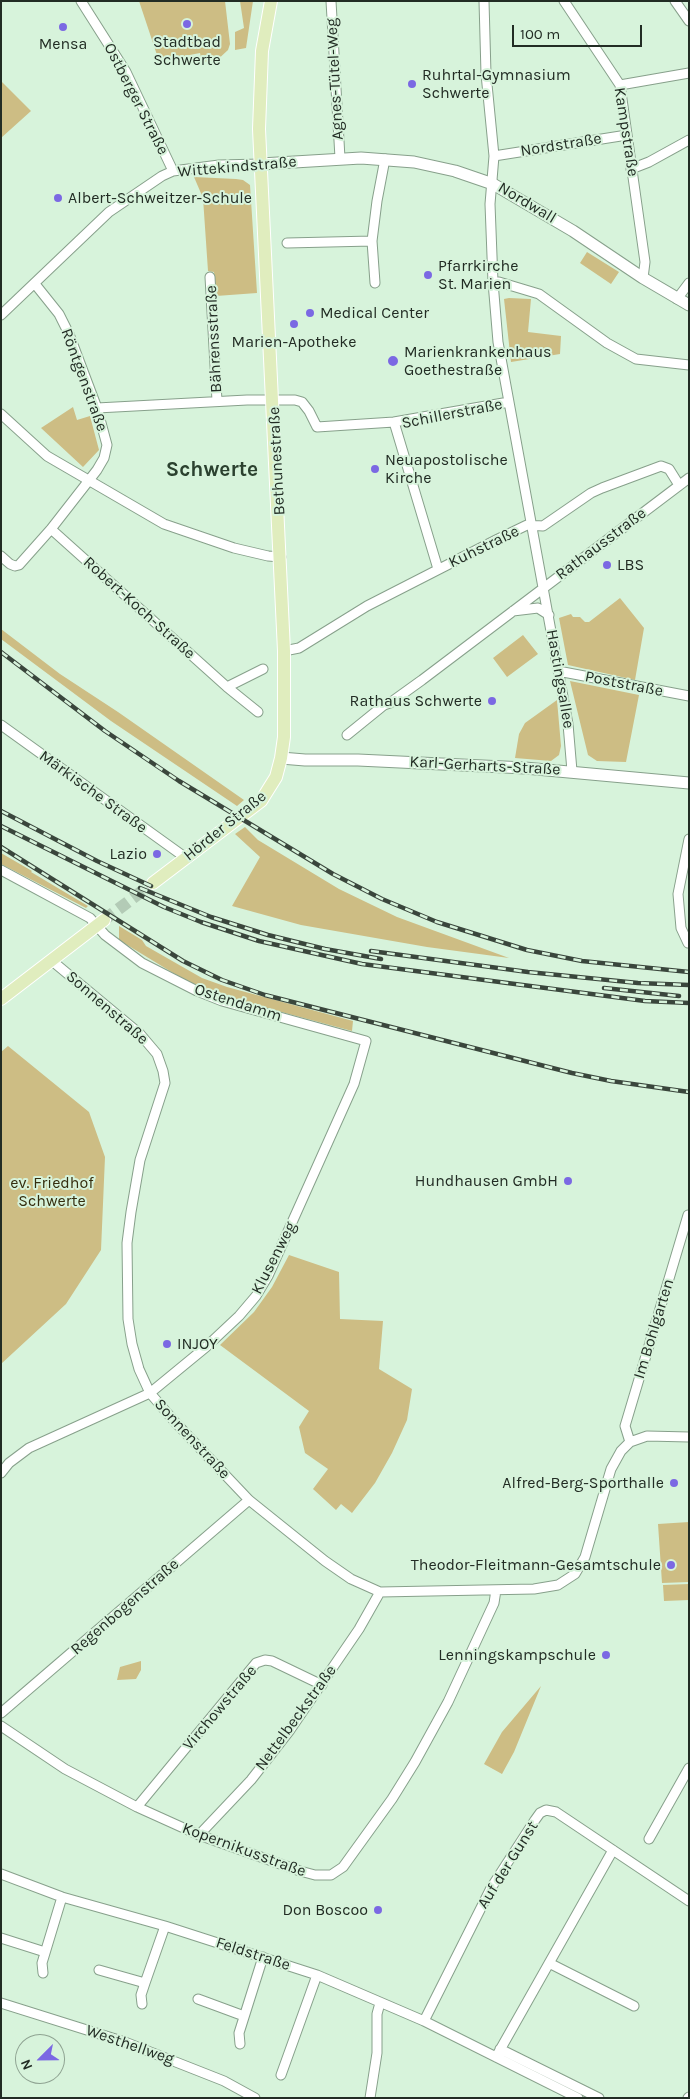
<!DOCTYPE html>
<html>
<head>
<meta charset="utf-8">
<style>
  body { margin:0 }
  #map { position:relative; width:690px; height:2099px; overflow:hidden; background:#d7f3db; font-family:Karla,sans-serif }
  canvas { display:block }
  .frame { position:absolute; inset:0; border:2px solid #222c24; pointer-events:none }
  .north { position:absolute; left:15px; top:2034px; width:50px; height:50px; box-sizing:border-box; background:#d7f3db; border:1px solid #8fa392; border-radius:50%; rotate:247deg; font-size:14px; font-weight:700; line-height:20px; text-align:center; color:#222c24 }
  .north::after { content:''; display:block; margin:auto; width:18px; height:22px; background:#7b68e3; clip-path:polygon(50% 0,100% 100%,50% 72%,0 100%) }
  .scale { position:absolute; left:512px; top:25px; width:130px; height:22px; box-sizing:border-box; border:2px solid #222c24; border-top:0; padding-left:6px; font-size:15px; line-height:18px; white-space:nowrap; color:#222c24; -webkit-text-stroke:4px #d7f3db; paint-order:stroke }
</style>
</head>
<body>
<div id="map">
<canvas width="690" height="2099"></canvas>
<div class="frame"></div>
<div class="north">N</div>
<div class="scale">100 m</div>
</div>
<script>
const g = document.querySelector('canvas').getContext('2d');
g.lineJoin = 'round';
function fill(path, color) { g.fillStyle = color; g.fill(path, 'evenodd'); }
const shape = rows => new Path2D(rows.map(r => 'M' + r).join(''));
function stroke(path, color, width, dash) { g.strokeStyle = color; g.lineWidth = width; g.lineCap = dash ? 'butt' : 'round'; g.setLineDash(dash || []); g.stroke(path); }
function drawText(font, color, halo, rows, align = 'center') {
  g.font = font + ' Karla,sans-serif'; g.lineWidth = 4; g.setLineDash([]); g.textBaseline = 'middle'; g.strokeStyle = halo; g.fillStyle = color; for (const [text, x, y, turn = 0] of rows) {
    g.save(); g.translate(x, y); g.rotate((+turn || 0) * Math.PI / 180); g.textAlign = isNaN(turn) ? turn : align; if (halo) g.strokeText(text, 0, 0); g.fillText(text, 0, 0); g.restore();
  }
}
fill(shape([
  [139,1,225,1,230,44,228,50,214,63,212,61,202,62,200,53,159,61],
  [240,1,253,1,246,48,235,50,235,32,244,28],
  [1,81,31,111,1,138],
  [194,177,236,179,243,180,250,185,257,293,216,296,214,272,208,271,203,198],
  [587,252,619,272,611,284,580,263],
  [509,298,531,299,528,332,561,336,560,354,511,362,504,299],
  [73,407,77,420,90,416,99,450,83,467,41,428],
  [620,598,644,628,635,680,568,665,559,618,571,614,573,617,580,617,585,622,589,622],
  [1,629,60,674,118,712,244,800,237,806,111,721,1,639],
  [523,635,538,654,507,677,493,658],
  [570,681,639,695,626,762,597,761,588,755],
  [557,700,561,746,559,755,551,761,515,758,519,734,525,723],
  [245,827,258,840,339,889,397,917,509,958,427,947,301,925,232,906,260,857,235,834],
  [1,853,32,871,31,872,88,906,86,908,1,864],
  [119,926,142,940,146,946,202,978,227,987,353,1021,352,1031,222,996,183,979,119,940],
  [8,1046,89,1112,105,1157,101,1250,66,1304,1,1364,1,1052],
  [289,1255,339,1272,340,1319,383,1321,379,1369,412,1389,407,1420,392,1453,375,1483,352,1513,341,1504,336,1510,313,1489,328,1469,305,1453,299,1427,309,1411,220,1345,254,1312,272,1287],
  [689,1522,689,1582,662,1583,658,1524],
  [689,1584,689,1600,664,1601,663,1585],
  [141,1661,141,1670,136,1679,117,1680,120,1667],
  [541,1686,514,1752,502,1774,484,1764,502,1732]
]), '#cdbd84');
stroke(shape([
  [104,920,153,883]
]), '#b3cbb6', 12, [12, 6]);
const street = shape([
  [81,1,126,72,173,171],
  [331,1,340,158],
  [484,1,486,74,494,156,490,204,493,282,498,342,568,724,572,771],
  [564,1,620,85,645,262,643,278],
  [675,1,689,21],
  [620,85,689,73],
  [494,156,627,135],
  [631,169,649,162,689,140],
  [372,241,377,201,385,159],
  [287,243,372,241,375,283],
  [210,277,217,401],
  [493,282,499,282,539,294,607,343,636,359,689,365],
  [677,299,689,283],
  [1,315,109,212,162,176,173,171,219,165,261,164],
  [97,408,247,400,295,400,302,402,309,411,317,427,394,422],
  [1,414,47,456,164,524,234,548,268,556,281,557],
  [51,529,227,687],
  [1,556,10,564,15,566,19,565,51,529,97,470,104,458,107,445,97,408,69,334,59,314,35,284],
  [438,569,394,422,509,402],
  [513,611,538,608,549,615],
  [284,651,299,648,367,606,498,539,527,525,543,526,591,493,602,488,661,466,669,469,679,485],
  [558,671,689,696],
  [258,712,227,687,263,669],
  [1,725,186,858],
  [347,735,384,705,390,703,422,680,689,478],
  [1,870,90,918,105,935,142,963,197,991,222,1001,366,1041,354,1084,268,1276,256,1296,239,1316,206,1347,150,1393,29,1448,9,1463,1,1473],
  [688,943,681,928,678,894,689,839],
  [51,960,140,1034,157,1054,163,1071,165,1083,140,1160,131,1212,127,1243,128,1319,132,1344,139,1369,150,1393,175,1422,249,1500,325,1561,351,1579,380,1592,534,1589,558,1585,575,1574,585,1557,611,1469,621,1451,630,1442,647,1436,689,1437],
  [630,1442,625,1426,688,1215],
  [1,1713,249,1500],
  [1,1726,65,1769,137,1807,199,1835,300,1871,315,1875,331,1875,343,1867,392,1799,415,1762,448,1702,494,1603,496,1590],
  [137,1807,256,1663,265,1660,272,1661,322,1685],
  [199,1835,251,1780,290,1730,359,1629,380,1592],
  [649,1839,689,1768],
  [1,1874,62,1897,165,1926,317,1975,424,2021,578,2098],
  [1,1938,45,1952],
  [549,1963,634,2006],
  [99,1970,145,1983],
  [43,1973,42,1963,62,1897],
  [198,1999,244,2016],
  [1,2003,125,2042,224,2081,255,2098],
  [142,2004,141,1995,145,1983,165,1926],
  [424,2021,491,1888,535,1820,540,1813,546,1810,556,1812,689,1901],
  [240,2044,239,2033,263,1957],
  [500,2049,599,2098],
  [496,2057,613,1850],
  [281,2075,317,1975],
  [370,2098,377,2053,377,2014,380,2003],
  [688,2098,689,2097]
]);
const secondary = shape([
  [261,164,361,158,414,162,455,171,493,184,573,231,643,278,689,305],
  [281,758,305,760,358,760,525,768,689,783]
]);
const primary = shape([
  [153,883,261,801,276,777,281,758,284,737,284,651,259,129,262,51,271,1],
  [1,999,104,920]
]);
stroke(street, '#87a08b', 11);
stroke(secondary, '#87a08b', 13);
stroke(primary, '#fff', 14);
stroke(street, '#fff', 9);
stroke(secondary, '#fff', 11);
stroke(primary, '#e0edbe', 12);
const rail = shape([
  [1,652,105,731,179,781,333,874,382,899,437,922,527,950,582,961,689,972],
  [1,811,97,861,151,886],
  [1,826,164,907,201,922,259,941,362,964,645,1001,689,1003],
  [1,847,183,961,222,980,265,995,572,1073,611,1081,689,1092],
  [140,888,211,917,268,935,325,949,381,959],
  [371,951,528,972,638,983,689,985],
  [604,988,679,996]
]);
stroke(rail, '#3a463c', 4.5);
stroke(rail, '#d7f3db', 2.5, [8]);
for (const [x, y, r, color] of [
  [187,24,5,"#7b68e3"],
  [63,27,5,"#7b68e3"],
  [412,84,5,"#7b68e3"],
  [58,198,5,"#7b68e3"],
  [428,275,5,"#7b68e3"],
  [310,313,5,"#7b68e3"],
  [294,324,5,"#7b68e3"],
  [393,361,6,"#7b68e3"],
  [375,469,5,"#7b68e3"],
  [607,565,5,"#7b68e3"],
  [492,701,5,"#7b68e3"],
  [157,854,5,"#7b68e3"],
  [568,1181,5,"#7b68e3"],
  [167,1344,5,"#7b68e3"],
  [674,1483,5,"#7b68e3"],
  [671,1565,5,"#7b68e3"],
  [606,1655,5,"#7b68e3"],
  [378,1910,5,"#7b68e3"]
]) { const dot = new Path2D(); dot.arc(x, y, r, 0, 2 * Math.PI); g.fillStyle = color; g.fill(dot); stroke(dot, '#d7f3db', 2); }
drawText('16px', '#222c24', '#d7f3db', [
  ["Stadtbad",187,42,"center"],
  ["Schwerte",187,60,"center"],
  ["Mensa",63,44,"center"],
  ["Ruhrtal-Gymnasium",422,75],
  ["Schwerte",422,93],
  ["Albert-Schweitzer-Schule",68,198],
  ["Pfarrkirche",438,266],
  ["St. Marien",438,284],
  ["Medical Center",320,313],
  ["Marien-Apotheke",294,342,"center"],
  ["Marienkrankenhaus",404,352],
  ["Goethestraße",404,370],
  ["Neuapostolische",385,460],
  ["Kirche",385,478],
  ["LBS",617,565],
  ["Rathaus Schwerte",482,701,"right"],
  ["Lazio",147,854,"right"],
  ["Hundhausen GmbH",558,1181,"right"],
  ["INJOY",177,1344],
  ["Alfred-Berg-Sporthalle",664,1483,"right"],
  ["Theodor-Fleitmann-Gesamtschule",661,1565,"right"],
  ["Lenningskampschule",596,1655,"right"],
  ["Don Boscoo",368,1910,"right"]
], 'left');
drawText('16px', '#222c24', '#d7f3db', [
  ["Agnes-Tütel-Weg",335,79,-93],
  ["Ostberger Straße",136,99,63],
  ["Kampstraße",626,132,81],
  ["Nordstraße",561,145,-9],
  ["Wittekindstraße",237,167,-5],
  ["Nordwall",527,203,31],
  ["Bährensstraße",214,339,-93],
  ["Röntgenstraße",84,380,70],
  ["Schillerstraße",452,414,-11],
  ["Bethunestraße",277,461,-93],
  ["Rathausstraße",601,544,-37],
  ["Kuhstraße",484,547,-26],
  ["Robert-Koch-Straße",139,608,42],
  ["Hastingsallee",560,679,80],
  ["Poststraße",624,684,11],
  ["Karl-Gerharts-Straße",485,766,3],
  ["Märkische Straße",93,792,36],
  ["Hörder Straße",225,826,-39],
  ["Ostendamm",238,1003,18],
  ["Sonnenstraße",107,1008,41],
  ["Klusenweg",274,1258,-63],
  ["Im Bohlgarten",654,1329,-73],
  ["Sonnenstraße",192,1439,47],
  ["Regenbogenstraße",125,1607,-41],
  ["Virchowstraße",220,1708,-50],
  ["Nettelbeckstraße",296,1718,-54],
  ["Kopernikusstraße",244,1850,20],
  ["Auf der Gunst",508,1865,-58],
  ["Feldstraße",253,1954,18],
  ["Westhellweg",130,2045,19]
]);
drawText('16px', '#352d0e', '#d7f3db', [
  ["ev. Friedhof",52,1183],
  ["Schwerte",52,1201]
]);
drawText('bold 21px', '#2b412f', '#d7f3db', [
  ["Schwerte",212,470]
]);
</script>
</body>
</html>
